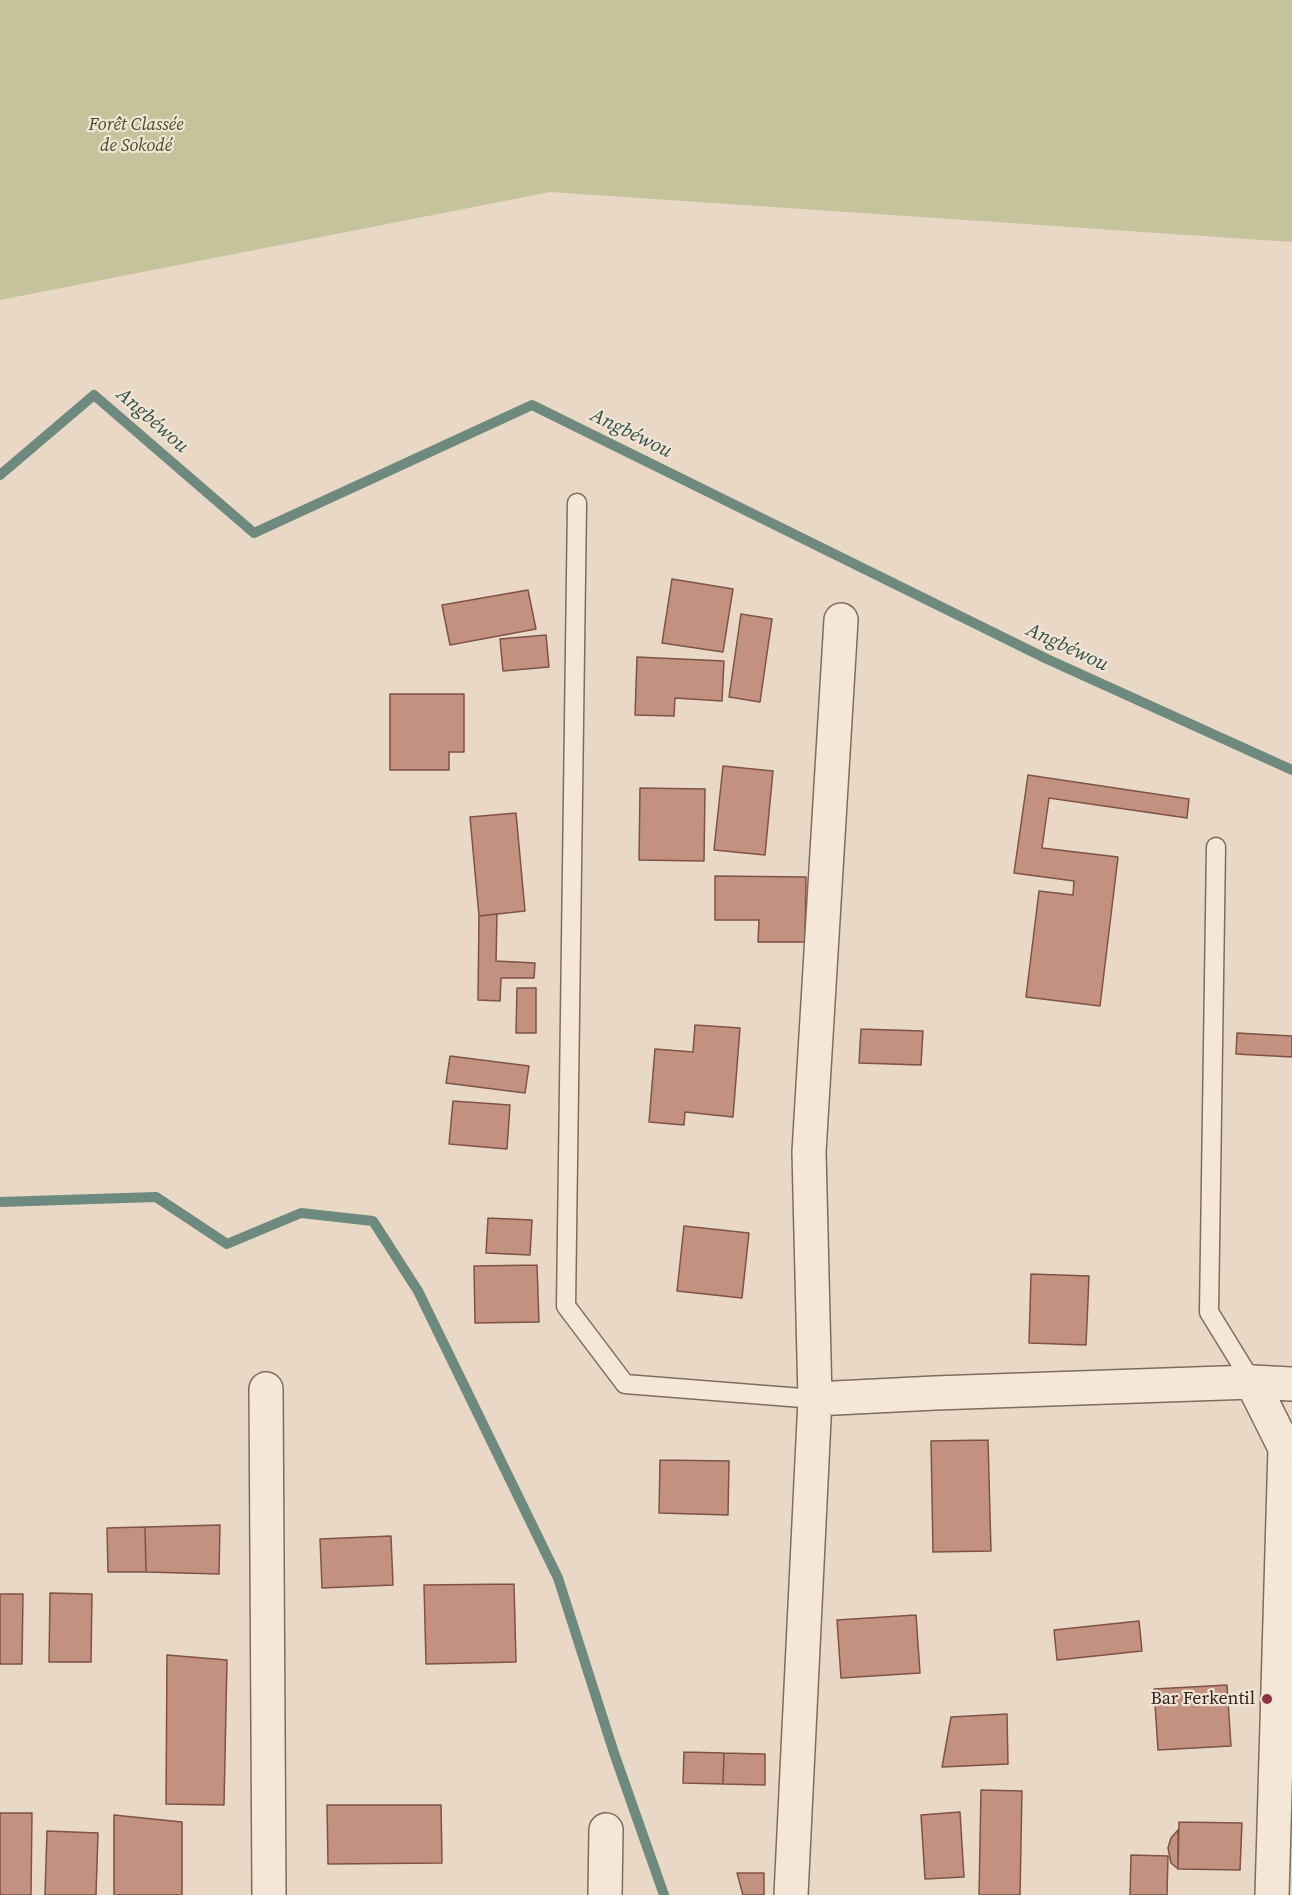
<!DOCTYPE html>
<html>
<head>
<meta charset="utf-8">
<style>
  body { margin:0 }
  canvas { display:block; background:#e9d8c6 }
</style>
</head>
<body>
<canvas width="1292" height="1895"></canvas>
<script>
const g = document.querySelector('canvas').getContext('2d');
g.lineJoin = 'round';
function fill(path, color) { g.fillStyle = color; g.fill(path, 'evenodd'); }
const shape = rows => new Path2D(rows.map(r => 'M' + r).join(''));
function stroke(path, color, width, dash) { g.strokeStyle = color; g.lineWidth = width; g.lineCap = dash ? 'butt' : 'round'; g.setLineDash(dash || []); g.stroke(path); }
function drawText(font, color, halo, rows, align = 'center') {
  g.font = font + ' "Source Serif 4",serif'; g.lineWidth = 4.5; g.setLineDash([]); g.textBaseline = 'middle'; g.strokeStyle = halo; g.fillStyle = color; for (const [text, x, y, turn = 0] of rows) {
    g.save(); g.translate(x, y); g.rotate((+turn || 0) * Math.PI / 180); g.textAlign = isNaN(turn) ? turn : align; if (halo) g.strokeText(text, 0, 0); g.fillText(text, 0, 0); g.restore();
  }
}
fill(shape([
  [0,0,1292,0,1292,242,550,192,0,300]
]), '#c5c39b');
stroke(shape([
  [0,475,94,395,254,533,532,405,1047,659,1292,770],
  [0,1202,156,1197,227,1244,301,1213,373,1221,418,1291,558,1578,614,1753,664,1895]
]), '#6e8a7e', 10);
const building = shape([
  [672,579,733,589,723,652,662,643,672,579],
  [528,590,536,629,450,645,442,605,528,590],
  [741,614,772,619,760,702,729,697,741,614],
  [546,635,549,667,503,671,500,639,546,635],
  [637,657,724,661,722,701,675,698,674,716,635,715,637,657],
  [390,694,464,694,464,752,449,752,449,770,390,770,390,694],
  [723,766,773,771,765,855,714,850,723,766],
  [1028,775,1189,799,1187,818,1049,798,1042,848,1118,857,1100,1006,1026,997,1039,891,1073,895,1074,881,1014,873,1028,775],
  [640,788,705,789,704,861,639,860,640,788],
  [516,813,525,911,479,916,470,817,516,813],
  [715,876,806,877,805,942,758,942,759,920,715,920,715,876],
  [497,914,496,961,535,963,534,978,501,978,500,1001,478,1000,479,916,497,914],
  [517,988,536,988,536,1033,516,1033,517,988],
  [695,1025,740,1028,733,1117,685,1112,684,1125,649,1122,655,1049,693,1052,695,1025],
  [861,1029,923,1031,921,1065,859,1063,861,1029],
  [1237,1033,1292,1036,1292,1057,1236,1054,1237,1033],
  [450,1056,529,1066,525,1093,446,1083,450,1056],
  [453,1101,510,1105,507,1149,449,1144,453,1101],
  [488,1218,532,1220,530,1255,486,1253,488,1218],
  [684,1226,749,1233,742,1298,677,1291,684,1226],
  [537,1265,539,1322,475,1323,474,1266,537,1265],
  [1031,1274,1089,1276,1086,1345,1029,1343,1031,1274],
  [988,1440,991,1551,933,1552,931,1441,988,1440],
  [660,1460,729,1461,728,1515,659,1513,660,1460],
  [220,1525,219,1574,146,1572,145,1527,220,1525],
  [145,1527,146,1572,108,1572,107,1528,145,1527],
  [391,1536,393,1585,322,1588,320,1539,391,1536],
  [514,1584,516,1662,426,1664,424,1585,514,1584],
  [50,1593,92,1594,91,1662,49,1662,50,1593],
  [0,1594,23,1594,22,1664,0,1664,0,1594],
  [916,1615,920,1673,841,1678,837,1620,916,1615],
  [1139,1621,1142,1651,1057,1660,1054,1630,1139,1621],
  [167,1655,227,1660,224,1805,166,1804,167,1655],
  [1227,1685,1231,1746,1158,1750,1154,1689,1227,1685],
  [1007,1714,1008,1764,942,1767,951,1717,1007,1714],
  [684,1752,724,1753,723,1784,683,1783,684,1752],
  [724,1753,765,1754,765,1785,723,1784,724,1753],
  [981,1790,1022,1791,1020,1895,979,1895,981,1790],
  [327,1805,441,1805,442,1863,328,1864,327,1805],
  [960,1812,964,1877,925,1879,921,1815,960,1812],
  [0,1813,32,1813,31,1895,0,1895,0,1813],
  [114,1815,182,1822,182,1895,114,1895,114,1815],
  [1179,1822,1242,1823,1240,1870,1178,1869,1179,1822],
  [1178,1830,1178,1869,1171,1863,1168,1848,1171,1838,1178,1830],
  [47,1831,98,1833,96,1895,45,1895,47,1831],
  [1131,1855,1168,1856,1167,1895,1130,1895,1131,1855],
  [737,1873,764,1873,764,1895,743,1895,737,1873]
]);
fill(building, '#c29180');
stroke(building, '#7e5346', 1.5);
const lane = shape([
  [577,503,566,1306,625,1384,815,1399],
  [1216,847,1209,1312,1252,1382]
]);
const street = shape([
  [1252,1382,1285,1448],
  [266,1389,269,1895],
  [815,1399,935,1393,1252,1382,1292,1384],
  [605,1895,606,1830],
  [791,1895,815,1399,809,1152,841,620],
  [1272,1895,1285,1448,1292,1442]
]);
stroke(lane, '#826b5e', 21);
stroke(street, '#826b5e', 36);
stroke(lane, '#f4e7d8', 18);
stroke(street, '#f4e7d8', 33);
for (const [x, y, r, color] of [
  [1267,1699,6,"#893543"]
]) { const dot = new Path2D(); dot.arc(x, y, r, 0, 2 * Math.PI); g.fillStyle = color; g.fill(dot); stroke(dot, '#f1e4d4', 2); }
drawText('italic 18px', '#4a4d29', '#f1e4d4', [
  ["Forêt Classée",136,125],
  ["de Sokodé",136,146]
]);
drawText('18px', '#332620', '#f1e4d4', [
  ["Bar Ferkentil",1255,1699]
], 'right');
drawText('italic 20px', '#31514a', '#f1e4d4', [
  ["Angbéwou",152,421,41],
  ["Angbéwou",631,434,26],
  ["Angbéwou",1067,648,25]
]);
</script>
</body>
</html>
